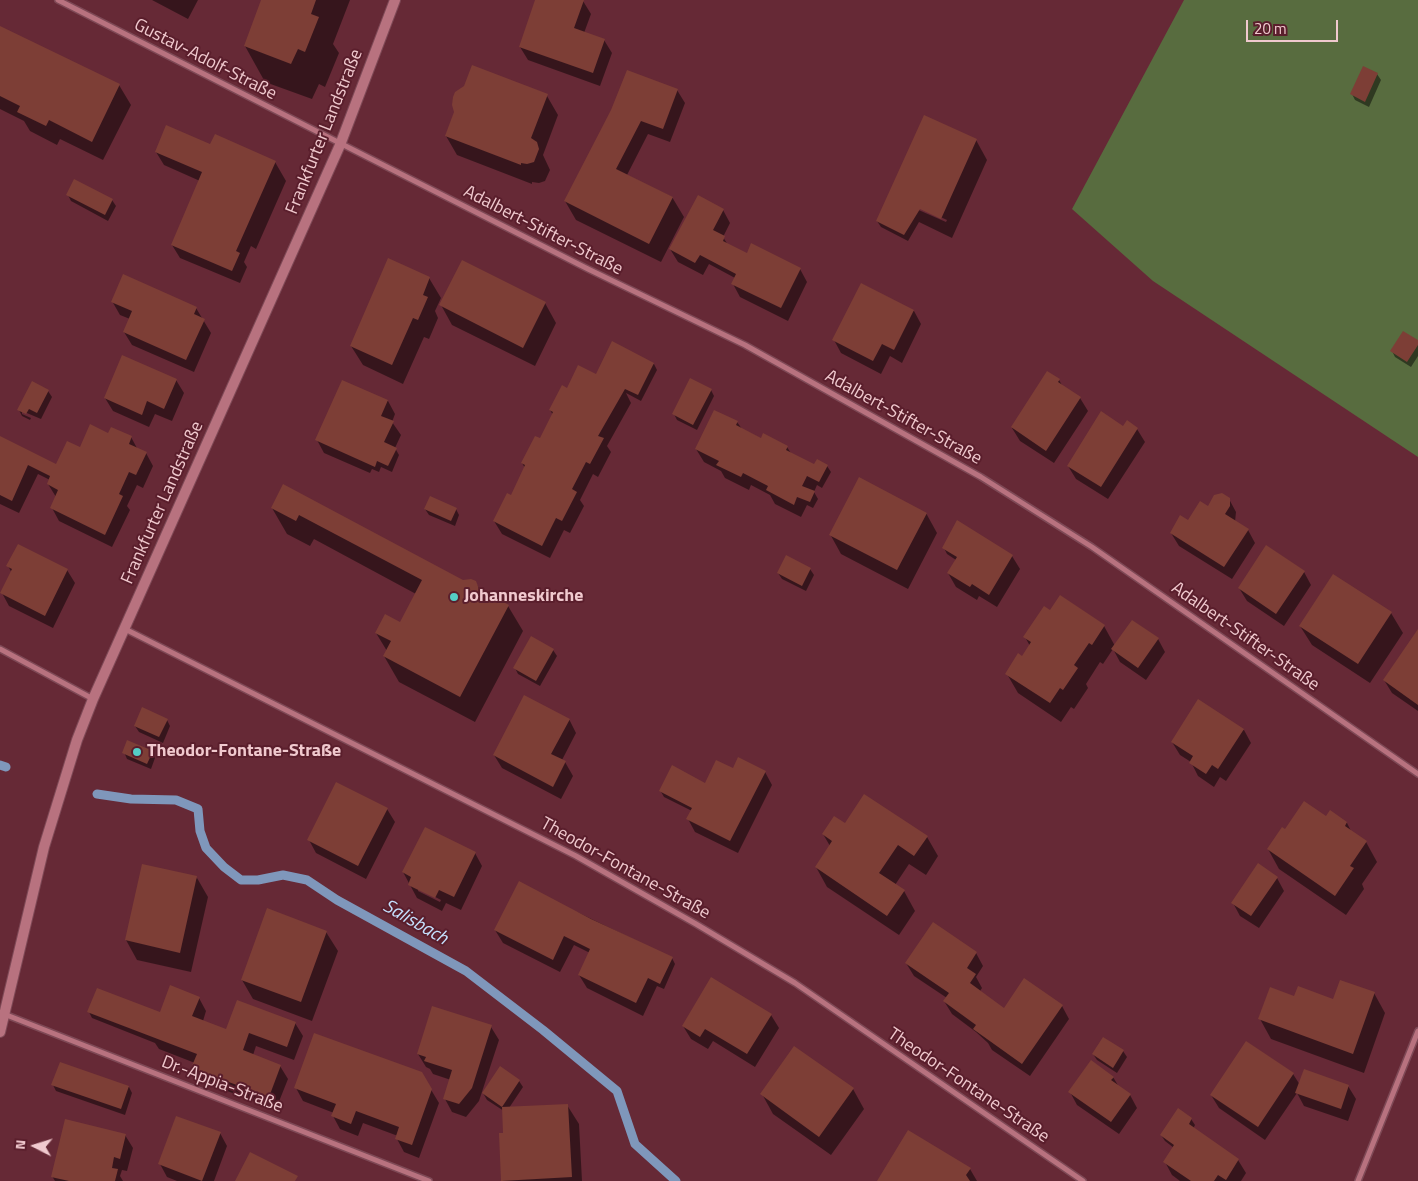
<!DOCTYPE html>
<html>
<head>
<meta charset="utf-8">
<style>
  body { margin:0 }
  #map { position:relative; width:1418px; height:1181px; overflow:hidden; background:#662936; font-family:"Titillium Web",sans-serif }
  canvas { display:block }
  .north { position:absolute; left:10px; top:1121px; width:50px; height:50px; -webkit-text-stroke:4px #5a1e2c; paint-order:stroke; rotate:275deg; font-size:14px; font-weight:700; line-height:20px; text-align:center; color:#f0c9ce }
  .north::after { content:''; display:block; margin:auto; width:18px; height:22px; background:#f0c9ce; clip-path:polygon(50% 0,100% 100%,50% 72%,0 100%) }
  .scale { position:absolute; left:1246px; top:20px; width:92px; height:22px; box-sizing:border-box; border:2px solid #f0c9ce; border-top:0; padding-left:6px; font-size:15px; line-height:18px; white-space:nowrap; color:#f0c9ce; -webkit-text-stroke:4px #5a1e2c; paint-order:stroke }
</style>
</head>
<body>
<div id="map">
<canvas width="1418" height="1181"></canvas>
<div class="north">N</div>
<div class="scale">20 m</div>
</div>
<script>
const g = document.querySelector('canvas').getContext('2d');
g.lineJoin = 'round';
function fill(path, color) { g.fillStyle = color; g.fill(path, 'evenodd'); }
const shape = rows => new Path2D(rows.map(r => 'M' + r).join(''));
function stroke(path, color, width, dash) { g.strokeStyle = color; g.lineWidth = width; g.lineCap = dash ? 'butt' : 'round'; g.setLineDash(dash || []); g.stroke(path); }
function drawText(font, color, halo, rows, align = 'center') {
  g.font = font + ' "Titillium Web",sans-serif'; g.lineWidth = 4; g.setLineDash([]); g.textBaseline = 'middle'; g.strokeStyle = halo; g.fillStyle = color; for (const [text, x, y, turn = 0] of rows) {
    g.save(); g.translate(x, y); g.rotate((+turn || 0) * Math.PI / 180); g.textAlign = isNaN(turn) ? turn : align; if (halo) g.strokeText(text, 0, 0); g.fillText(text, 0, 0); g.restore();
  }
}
fill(shape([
  [1184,0,1418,0,1418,457,1153,281,1072,209]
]), '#586c3f');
fill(shape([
  [152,0,198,0,188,19],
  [263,0,350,0,333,44,339,53,325,87,319,84,312,99,265,82,245,46],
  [536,0,583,1,591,14,584,33,604,40,612,53,600,86,528,60,520,47],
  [0,27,119,85,131,105,103,160,60,139,57,145,30,131,24,121,0,109],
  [1377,74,1381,80,1369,107,1355,100,1352,94],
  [677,90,685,103,670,142,648,134,627,175,672,197,684,217,661,262,576,220,565,201,613,111],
  [547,96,558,115,543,155,550,170,545,181,539,183,532,182,532,184,457,155,446,136],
  [976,140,987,160,952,238,919,222,908,241,881,227,877,221],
  [905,201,947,220,946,222,905,204],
  [209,145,275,162,286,181,256,249,251,246,244,262,247,267,240,283,180,258,172,245,200,181,164,165,156,152],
  [68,195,112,200,116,206,108,221,71,201],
  [723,210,730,223,723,237,728,245,747,255,800,269,807,282,788,321,740,297,733,284,735,278,709,264,703,275,678,262,670,249],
  [429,278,441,298,435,311,438,318,429,339,424,337,403,384,363,365,351,346],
  [862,284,914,311,921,324,902,363,890,356,881,374,841,353,834,340],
  [112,301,196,308,211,333,194,372,132,345,124,332,130,319,120,315],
  [545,303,556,323,535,366,452,325,441,305],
  [1418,341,1418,356,1411,367,1395,357,1392,351],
  [654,364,657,370,641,401,626,393,631,403,607,446,611,452,598,477,593,474,580,500,584,506,570,533,564,530,550,558,502,534,494,521,512,496,525,468,522,463,541,440,553,415,550,410,567,390,596,376],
  [176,380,184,393,172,421,155,414,149,427,113,411,105,398],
  [1059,380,1063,387,1080,398,1088,411,1054,463,1020,441,1012,428],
  [342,381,388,401,395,414,392,422,401,435,395,448,399,455,392,472,381,467,379,472,372,469,370,473,324,453,317,440],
  [711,390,714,396,697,430,677,420,674,414],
  [48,391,52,397,41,419,22,411,22,414,31,418,30,420,22,416,19,410],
  [737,422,742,429,762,439,787,447,792,455,813,465,827,466,831,472,822,488,817,485,814,492,818,499,813,508,807,505,801,517,775,504,770,495,751,485,749,490,725,478,721,471,704,462,696,449],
  [1123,427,1137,429,1145,442,1108,499,1076,479,1068,466],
  [108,435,131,437,138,450,146,453,153,466,143,488,137,485,127,506,130,510,112,547,59,521,52,508,56,497,48,484,50,480,38,474,19,513,0,504,0,437,59,467,80,449],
  [284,486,463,582,475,582,481,591,508,606,523,631,475,722,399,682,384,656,387,651,376,633,401,624,416,594,314,539,310,546,287,534,272,508],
  [1229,499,1236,512,1235,522,1248,530,1255,543,1232,579,1179,546,1171,533,1208,507],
  [425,509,456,509,459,515,455,526,429,515],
  [926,513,937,533,908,589,841,554,830,534],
  [944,548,1012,556,1020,569,997,607,979,596,977,600,956,587,948,573,956,560,947,554],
  [8,566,67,570,75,583,53,628,9,606,2,593,12,573],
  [810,569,814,575,806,591,782,579,778,573],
  [1304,572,1311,585,1284,626,1247,601,1239,588],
  [1333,575,1391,613,1403,633,1370,683,1312,645,1300,626],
  [1050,611,1104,626,1115,646,1158,639,1165,652,1146,680,1120,662,1113,649,1103,664,1100,662,1086,684,1088,688,1074,709,1071,707,1061,722,1018,693,1007,674,1022,658,1030,646,1025,637],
  [1418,632,1418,711,1392,693,1384,680],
  [553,650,557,656,540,686,518,674,515,668],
  [569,719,576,733,562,760,565,762,573,776,561,799,502,768,494,755],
  [167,720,170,726,163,743,139,732,135,726],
  [1244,730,1251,743,1226,781,1220,777,1214,787,1198,776,1191,762,1180,755,1172,742],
  [124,752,152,752,155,758,151,769,127,759],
  [733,770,765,772,772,785,738,853,695,832,688,819,692,811,664,797,660,790,705,784],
  [387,809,395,822,366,879,316,853,309,840],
  [1330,812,1347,823,1352,833,1366,842,1377,862,1362,884,1364,889,1346,915,1279,869,1268,849,1285,831,1326,818],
  [845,825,927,837,938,856,926,875,909,864,895,885,904,891,915,911,899,935,827,887,816,867,830,846,823,834],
  [475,853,482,866,461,910,446,903,442,911,417,898,403,872],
  [418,888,441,900,440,902,418,891],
  [197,878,208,897,191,972,137,960,126,940],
  [1277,878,1284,891,1259,928,1240,916,1233,903],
  [577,912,672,958,675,964,664,989,657,986,643,1016,587,988,579,975,590,953,574,945,560,972,503,943,495,930],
  [326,932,338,951,312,1021,253,999,242,980],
  [976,953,983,966,976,977,982,988,980,991,1004,1009,1062,1006,1069,1019,1030,1076,992,1050,988,1043,976,1032,952,1014,944,1001,947,998,914,976,906,963],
  [712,979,771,1015,779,1028,755,1067,713,1041,708,1049,691,1039,683,1026],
  [1374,993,1385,1013,1364,1073,1271,1039,1260,1019,1295,998,1334,1000],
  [199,998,206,1011,203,1021,227,1031,295,1023,303,1036,294,1060,256,1046,253,1055,280,1066,288,1079,276,1109,200,1081,193,1068,195,1063,159,1049,155,1043,92,1018,89,1012,160,1014],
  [433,1008,491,1027,499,1040,479,1101,466,1117,452,1112,445,1099,451,1080,433,1074,430,1069,426,1067,418,1054],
  [1104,1038,1123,1051,1127,1057,1117,1073,1097,1060,1093,1054],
  [421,1073,439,1103,419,1158,404,1152,397,1139,398,1136,363,1123,358,1136,340,1129,333,1116,334,1113,303,1101,296,1088],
  [1293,1074,1300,1085,1348,1086,1356,1099,1348,1121,1304,1106,1297,1093,1265,1140,1219,1108,1211,1095],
  [1113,1077,1119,1087,1130,1095,1137,1108,1119,1134,1077,1105,1070,1092],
  [519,1081,523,1087,509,1108,567,1105,579,1124,582,1181,503,1181,504,1111,487,1100,483,1093],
  [53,1085,129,1087,132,1093,125,1115,56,1091],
  [853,1089,864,1109,831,1155,773,1114,762,1094],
  [1191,1119,1195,1125,1193,1129,1238,1160,1246,1173,1241,1181,1180,1181,1172,1175,1165,1162,1174,1148,1165,1141,1161,1135],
  [220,1133,227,1146,214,1181,177,1181,167,1177,160,1164],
  [125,1135,133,1148,127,1171,122,1170,120,1176,123,1181,55,1181,52,1176],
  [970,1169,977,1181,878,1181]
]), '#0007');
stroke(shape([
  [0,765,6,767],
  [97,794,131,799,176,800,198,809,200,831,206,848,224,867,241,880,258,880,283,875,307,880,337,900,466,971,543,1030,617,1091,635,1144,676,1181]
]), '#7f97bb', 9);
fill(shape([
  [261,0,316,0,311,14,319,17,305,52,298,49,291,64,244,46],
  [535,0,584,0,574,28,605,39,593,73,519,47],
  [0,26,120,84,92,142,49,120,46,126,17,112,20,106,0,96],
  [472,65,548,94,531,138,537,142,539,149,534,162,527,164,521,163,521,165,445,136,454,112,452,105,453,97,455,92,464,86],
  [1363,66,1378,73,1365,102,1350,94],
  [627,70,678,89,663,129,641,121,616,169,673,197,649,244,564,201,611,110],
  [924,115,977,139,941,219,920,209,904,235,876,221],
  [166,125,210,144,215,134,276,161,236,251,240,253,232,271,171,245,202,172,155,152],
  [74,179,113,199,105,215,66,195],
  [698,195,724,209,713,230,725,236,723,241,747,253,751,243,801,268,781,308,731,284,736,274,700,255,695,263,669,249],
  [388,258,430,277,423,295,428,297,418,320,413,318,392,365,350,346],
  [462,260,546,302,523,348,439,305],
  [123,274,197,307,194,314,205,319,186,360,123,332,132,311,111,302],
  [861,283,914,310,894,350,882,344,873,361,832,340],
  [1403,331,1418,340,1418,345,1407,362,1390,351],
  [612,341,654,363,638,395,625,389,598,436,604,438,590,464,586,462,572,489,577,492,562,521,556,518,542,546,493,521,507,493,511,495,525,465,521,463,535,436,540,438,553,412,549,410,562,385,567,388,578,365,596,374],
  [122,355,177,379,164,409,147,401,142,415,104,398],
  [1047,371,1060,379,1058,382,1081,397,1046,451,1011,427],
  [690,378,712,389,693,425,672,414],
  [342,380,388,400,381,416,394,421,384,442,397,448,388,466,377,461,375,467,315,440],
  [32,381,49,390,37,413,29,409,26,414,17,410],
  [714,410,738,421,736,425,761,438,763,433,788,446,786,450,814,464,817,459,828,465,819,482,807,476,802,486,815,491,810,502,797,497,794,505,766,490,768,486,743,473,741,477,716,465,719,461,695,449],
  [1101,411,1123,426,1127,420,1138,428,1101,487,1067,466],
  [90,424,108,433,111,427,132,436,129,444,147,452,136,475,129,472,119,494,123,496,105,535,50,508,58,490,47,484,50,476,28,465,12,501,0,495,0,436,56,464,67,441,80,447],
  [859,477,927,513,897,570,829,535],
  [283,484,463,580,471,579,476,581,479,589,509,605,460,697,383,656,391,641,375,633,385,614,400,622,422,580,299,515,296,521,271,508],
  [1222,493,1230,498,1230,506,1225,514,1249,529,1224,567,1170,533,1180,515,1188,520,1200,501,1208,506,1214,495],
  [430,496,457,508,451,521,424,509],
  [957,520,1013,555,989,595,972,584,970,587,947,573,957,557,942,548],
  [18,544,68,569,45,616,0,593,12,569,6,566],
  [1266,545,1305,571,1276,614,1238,588],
  [786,555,811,568,802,586,777,573],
  [1333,574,1392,612,1358,664,1299,626],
  [1060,595,1105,625,1092,645,1089,643,1074,665,1078,668,1063,690,1060,688,1050,703,1005,674,1018,653,1022,656,1031,642,1023,637,1044,606,1050,610],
  [1132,620,1159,638,1138,668,1111,649],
  [1418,629,1418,705,1383,680],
  [531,636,554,649,536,681,513,668],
  [524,695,570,719,551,754,566,761,553,787,493,755],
  [1198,699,1244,729,1218,769,1212,765,1206,774,1189,763,1193,756,1171,742],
  [142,707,168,719,159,737,134,726],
  [127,740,153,751,147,764,122,753],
  [738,757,766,771,730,841,686,819,692,808,659,791,672,765,705,783,716,760,733,768],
  [336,782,388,808,358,866,307,840],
  [864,794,928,836,914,856,898,845,879,873,905,890,887,916,815,867,832,841,822,834,834,816,845,823],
  [1304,801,1326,816,1330,810,1347,822,1345,826,1367,841,1350,866,1354,868,1335,896,1267,849,1282,827,1285,829],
  [425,827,476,852,454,897,439,890,435,898,408,885,411,877,402,872],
  [1258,863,1278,877,1251,916,1231,903],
  [142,864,197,876,180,953,125,940],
  [519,881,591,919,673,957,660,984,648,978,636,1003,578,975,590,949,564,936,553,960,494,930],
  [267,908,327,931,301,1002,241,980],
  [933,922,977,952,967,968,976,974,970,983,1004,1008,1024,978,1063,1005,1022,1064,973,1029,976,1025,943,1001,949,993,905,963],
  [711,977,772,1014,747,1054,705,1029,700,1037,682,1026],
  [1340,980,1375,992,1353,1054,1258,1019,1270,987,1294,996,1298,986,1333,999],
  [170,985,200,997,192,1016,226,1029,237,1000,296,1022,287,1047,249,1033,243,1050,281,1065,269,1097,191,1068,197,1054,87,1012,97,988,160,1012],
  [432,1006,492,1025,472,1088,459,1104,443,1099,452,1070,424,1061,426,1057,417,1054],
  [314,1033,422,1072,432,1089,412,1145,395,1139,399,1127,356,1111,351,1124,331,1116,336,1104,294,1088],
  [1103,1037,1124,1050,1113,1068,1092,1054],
  [1246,1041,1294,1073,1258,1127,1210,1095],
  [794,1046,854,1088,819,1137,760,1094],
  [1091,1060,1114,1077,1111,1080,1131,1094,1111,1122,1068,1092],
  [60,1062,129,1086,121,1109,51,1085],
  [500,1066,520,1080,502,1107,482,1093],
  [1304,1069,1349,1085,1341,1109,1295,1093],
  [568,1104,572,1177,501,1181,499,1133,503,1133,502,1107],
  [1178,1108,1192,1118,1189,1124,1239,1159,1226,1180,1218,1175,1214,1181,1191,1181,1163,1162,1174,1145,1160,1135],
  [176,1116,221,1132,202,1181,158,1164],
  [65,1119,126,1134,120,1159,114,1157,112,1168,118,1169,115,1181,69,1181,51,1177],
  [908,1130,971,1168,966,1175,970,1181,877,1181],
  [250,1152,298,1176,295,1181,235,1181]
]), '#7d3e36');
const minor = shape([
  [58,0,588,269,745,345,981,477,1092,547,1418,774],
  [125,629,576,856,696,924,795,983,1083,1181],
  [0,649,93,699],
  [4,1014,429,1181],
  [1358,1181,1418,1031]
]);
const secondary = shape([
  [0,1032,44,847,77,740,93,699,340,145,395,0]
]);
stroke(minor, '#7e4956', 8);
stroke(secondary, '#7e4956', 12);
stroke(minor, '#b8727f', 5);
stroke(secondary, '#b8727f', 10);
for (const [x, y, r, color] of [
  [454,597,5,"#55cec5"],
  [137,752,5,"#55cec5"]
]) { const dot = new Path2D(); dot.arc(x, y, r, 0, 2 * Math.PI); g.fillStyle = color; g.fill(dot); stroke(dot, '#5a1e2c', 2); }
drawText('18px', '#f0c9ce', '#5a1e2c', [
  ["Gustav-Adolf-Straße",205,60,27],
  ["Frankfurter Landstraße",325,132,-68],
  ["Adalbert-Stifter-Straße",543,231,27],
  ["Adalbert-Stifter-Straße",903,418,29],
  ["Frankfurter Landstraße",163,503,-66],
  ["Adalbert-Stifter-Straße",1245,637,35],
  ["Theodor-Fontane-Straße",625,869,29],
  ["Dr.-Appia-Straße",222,1085,21],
  ["Theodor-Fontane-Straße",968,1086,34]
]);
drawText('bold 18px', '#f0c9ce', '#5a1e2c', [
  ["Johanneskirche",464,597],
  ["Theodor-Fontane-Straße",147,752]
], 'left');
drawText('italic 19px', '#c6e2ff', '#5a1e2c', [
  ["Salisbach",415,923,30]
]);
</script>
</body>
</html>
